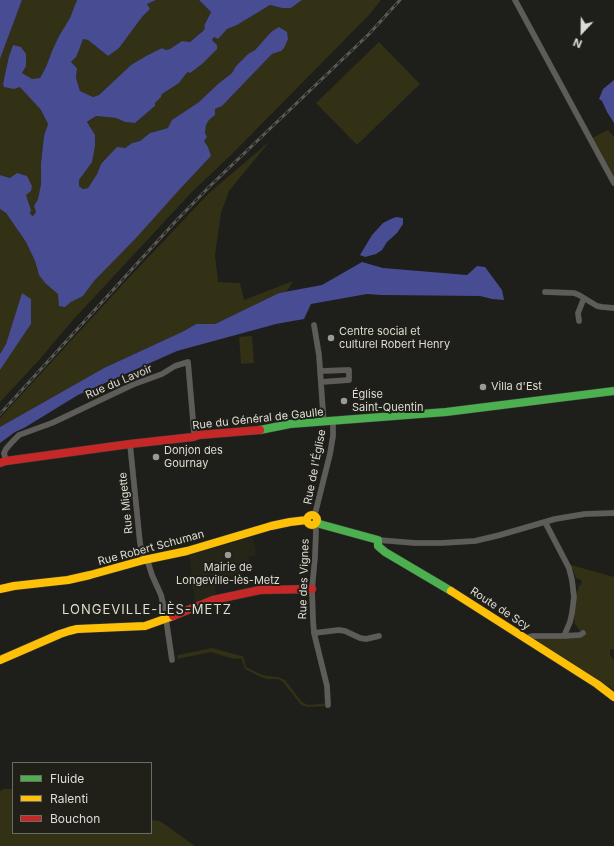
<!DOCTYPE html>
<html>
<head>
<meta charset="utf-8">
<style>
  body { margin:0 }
  #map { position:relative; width:614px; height:846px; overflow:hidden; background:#1e1e1a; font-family:Inter,sans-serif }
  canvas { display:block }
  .legend { position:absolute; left:12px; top:762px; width:140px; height:72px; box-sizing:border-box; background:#201f18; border:1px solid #6c6b65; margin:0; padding:5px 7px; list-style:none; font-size:12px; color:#ddddd8 }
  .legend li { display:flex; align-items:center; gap:8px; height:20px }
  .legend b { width:20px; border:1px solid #6c6b65 }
  .north { position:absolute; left:562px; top:12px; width:40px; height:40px; -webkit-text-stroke:3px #201f18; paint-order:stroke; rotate:202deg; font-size:11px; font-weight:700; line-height:16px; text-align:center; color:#ddddd8 }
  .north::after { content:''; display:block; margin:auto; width:14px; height:18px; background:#ddddd8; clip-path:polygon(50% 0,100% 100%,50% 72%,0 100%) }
</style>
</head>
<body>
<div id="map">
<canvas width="614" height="846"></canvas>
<ul class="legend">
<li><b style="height:5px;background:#4caf50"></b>Fluide</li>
<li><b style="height:5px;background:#ffc107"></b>Ralenti</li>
<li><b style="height:5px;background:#c62828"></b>Bouchon</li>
</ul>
<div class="north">N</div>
</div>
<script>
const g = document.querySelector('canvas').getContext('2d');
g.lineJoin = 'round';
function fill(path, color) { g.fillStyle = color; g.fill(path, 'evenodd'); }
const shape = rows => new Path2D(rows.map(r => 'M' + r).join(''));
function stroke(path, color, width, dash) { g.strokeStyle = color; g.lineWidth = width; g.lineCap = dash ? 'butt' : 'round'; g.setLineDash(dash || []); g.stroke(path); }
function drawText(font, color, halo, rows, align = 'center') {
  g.font = font + ' Inter,sans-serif'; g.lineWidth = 4; g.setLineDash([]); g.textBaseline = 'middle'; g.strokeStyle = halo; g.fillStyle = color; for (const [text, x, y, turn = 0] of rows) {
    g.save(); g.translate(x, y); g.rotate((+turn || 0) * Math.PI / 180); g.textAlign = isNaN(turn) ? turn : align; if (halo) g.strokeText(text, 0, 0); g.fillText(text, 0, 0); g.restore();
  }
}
fill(shape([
  [252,537,256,549,255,555,248,557,253,570,214,582,216,594,195,602,189,555]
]), '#252518');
fill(shape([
  [22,0,77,0,70,18,59,36,52,51,46,67,40,78,32,80,22,73,13,45,9,56,3,84,4,87,20,86,41,110,48,124,44,136,41,163,41,184,38,199,34,206,36,212,32,216,30,214,31,210,26,195,10,178,0,175,0,59],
  [156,0,199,0,211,12,204,26,205,28,203,31,190,42,182,41,170,49,166,50,162,48,146,56,131,65,99,95,93,97,80,91,76,78,77,68,71,62,76,57,79,50,83,38,88,40,108,56,127,37,142,17,150,9,146,4],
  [302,0,381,0,369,15,231,155,191,193,73,320,39,360,0,402,0,370,31,324,22,294,6,344,0,354,0,209,6,213,26,242,35,261,39,275,45,283,59,294,65,307,71,302,83,296,94,281,211,156,208,147,204,141,207,137,205,133,206,125,209,120,215,115,215,109,222,106,272,54,281,51,271,32,255,50,248,54,236,66,232,73,218,84,199,102,172,120,169,128,150,133,140,141,132,143,101,164,97,174,88,188,83,189,79,186,79,180,91,162,90,127,87,123,96,116,116,118,125,122,135,123,155,106,155,103,161,97,162,94,179,83,185,75,188,72,217,45,212,40,214,37,218,38,227,29,237,25,270,5,282,8,291,8],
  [379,42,420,84,357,145,316,103],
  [608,130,614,137,614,183,590,139],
  [270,141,229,191,221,213,215,255,218,282,240,283,244,300,293,281,287,291,279,293,215,324,196,324,184,331,104,368,0,427,0,418,123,284,209,193],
  [252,336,254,363,241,364,239,337],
  [571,565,614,577,614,650,610,649,610,655,614,660,614,690,534,639,535,638,582,637,583,637,584,635,582,631,580,631,575,624,574,616,576,597,579,585,581,585,582,581,581,580,576,578],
  [212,648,241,656,243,656,246,667,262,675,268,676,278,677,285,680,302,702,308,705,329,703,329,706,308,707,301,705,283,682,278,679,267,679,261,677,245,669,241,658,234,659,211,652,177,659,178,655],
  [4,789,13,789,13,833,151,833,151,820,160,821,195,846,0,846,0,791]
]), '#323115');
fill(shape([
  [0,0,22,0,0,59],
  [77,0,156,0,147,4,150,9,142,17,119,48,108,56,88,40,83,39,79,50,76,57,71,62,77,68,76,78,80,91,93,97,99,95,131,65,146,56,162,48,166,50,170,49,182,41,190,42,203,31,205,28,204,26,211,12,199,0,302,0,291,8,282,8,270,5,237,25,227,29,218,39,214,37,212,40,217,45,217,49,202,64,190,73,188,72,185,75,179,83,162,94,161,97,155,103,155,106,135,123,125,122,116,118,96,116,87,122,95,135,95,146,92,162,79,180,79,186,83,189,88,188,97,174,101,164,117,147,125,148,132,143,140,141,150,133,168,128,172,120,199,102,218,84,232,73,236,66,248,54,255,50,271,32,279,27,287,32,288,39,284,48,281,51,272,54,222,106,215,109,215,115,209,120,206,125,205,133,207,137,204,141,208,147,211,156,180,189,135,239,94,281,83,296,71,302,65,307,59,306,58,294,45,283,39,275,35,261,26,242,6,213,0,209,0,175,10,178,17,173,27,176,32,186,31,191,26,195,31,210,30,214,33,216,36,212,34,206,38,199,41,184,41,163,44,136,48,124,41,110,20,87,14,89,4,87,3,84,9,56,13,45,21,47,26,54,26,66,22,73,32,79,40,78,46,67,52,51,59,36,70,18],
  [614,80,614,123,607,112,602,101,599,99,603,89],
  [396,217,403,218,403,224,397,233,387,242,382,250,376,254,365,257,360,255,372,235,383,223,391,219],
  [362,262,383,268,467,275,477,266,485,267,502,290,504,300,492,299,480,296,381,295,367,294,311,304,304,319,276,324,177,351,78,395,24,428,15,432,0,443,0,427,104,368,184,331,196,324,215,324,279,293,322,285],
  [22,293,31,299,31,324,0,370,0,354,6,344]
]), '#484c92');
const street = shape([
  [515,0,614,183],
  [545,292,574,293,579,295,597,306,602,307,614,308],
  [579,321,578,313,584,298],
  [314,325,319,355,323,412,324,422],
  [321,371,349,370,349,380,321,382],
  [130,444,140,543,144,560],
  [6,461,4,453,6,449,12,442,19,435,52,423,132,385,162,374,175,366,188,362,194,432,195,436],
  [314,516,316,510,330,454,333,436,333,421],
  [314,524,316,530,315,557,312,589,313,620,314,633,327,686,328,705],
  [378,540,415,543,441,543,475,541,500,535,555,519,585,514,614,513],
  [147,559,152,575,161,595,165,612,172,660],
  [314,633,339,630,345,631,360,638,366,639,379,636],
  [564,636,580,635,583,633],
  [528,639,529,637,533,636,564,636,570,622,572,613,574,597,572,580,569,568,545,522]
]);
const fast = shape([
  [260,430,290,424,446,412,614,391],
  [316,523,378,540,378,546,385,552,451,591]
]);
const slow = shape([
  '307 520a5 5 0 1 1 10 0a5 5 0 1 1-10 0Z',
  [0,589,14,586,68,580,90,575,144,560,187,551,271,526,290,522,307,520],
  [451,591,597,684,614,697],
  [0,660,60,634,69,631,77,629,145,626,173,616]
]);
const jam = shape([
  [0,463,6,461,130,444,193,437,199,435,260,430],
  [173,616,213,600,260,590,312,589]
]);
stroke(street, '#3a3a37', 6);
stroke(fast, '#3a3a37', 9);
stroke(slow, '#3a3a37', 9);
stroke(jam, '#3a3a37', 9);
stroke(street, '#5d5c59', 5.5);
stroke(fast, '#4caf50', 8);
stroke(slow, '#ffc107', 8);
stroke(jam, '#c62828', 8);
const rail = shape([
  [0,414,175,222,210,186,369,34,400,0]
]);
stroke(rail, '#5a5a56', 3);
stroke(rail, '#201f18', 1.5, [4.5]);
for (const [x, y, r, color] of [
  [331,338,4,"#9a9a96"],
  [483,387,4,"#9a9a96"],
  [344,401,4,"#9a9a96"],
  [156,457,4,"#9a9a96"],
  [228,555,4,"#9a9a96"]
]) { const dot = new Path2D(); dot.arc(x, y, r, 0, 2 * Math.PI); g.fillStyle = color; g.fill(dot); stroke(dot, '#201f18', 1.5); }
drawText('11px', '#ddddd8', '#201f18', [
  ["Centre social et",339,332],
  ["culturel Robert Henry",339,345],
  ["Villa d'Est",491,387],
  ["Église",352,395],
  ["Saint-Quentin",352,408],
  ["Donjon des",164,451],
  ["Gournay",164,464],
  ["Mairie de",228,568,"center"],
  ["Longeville-lès-Metz",228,581,"center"]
], 'left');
drawText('11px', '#ddddd8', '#201f18', [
  ["Rue du Lavoir",119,382,-23],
  ["Rue du Général de Gaulle",258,419,-6],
  ["Rue de l'Église",315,467,-79],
  ["Rue Migette",126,503,-96],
  ["Rue Robert Schuman",151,548,-15],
  ["Rue des Vignes",304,579,-88],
  ["Route de Scy",500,609,33]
]);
g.letterSpacing = '1px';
drawText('13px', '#ddddd8', '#201f18', [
  ["LONGEVILLE-LÈS-METZ",147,610]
]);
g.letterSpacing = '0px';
</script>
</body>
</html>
